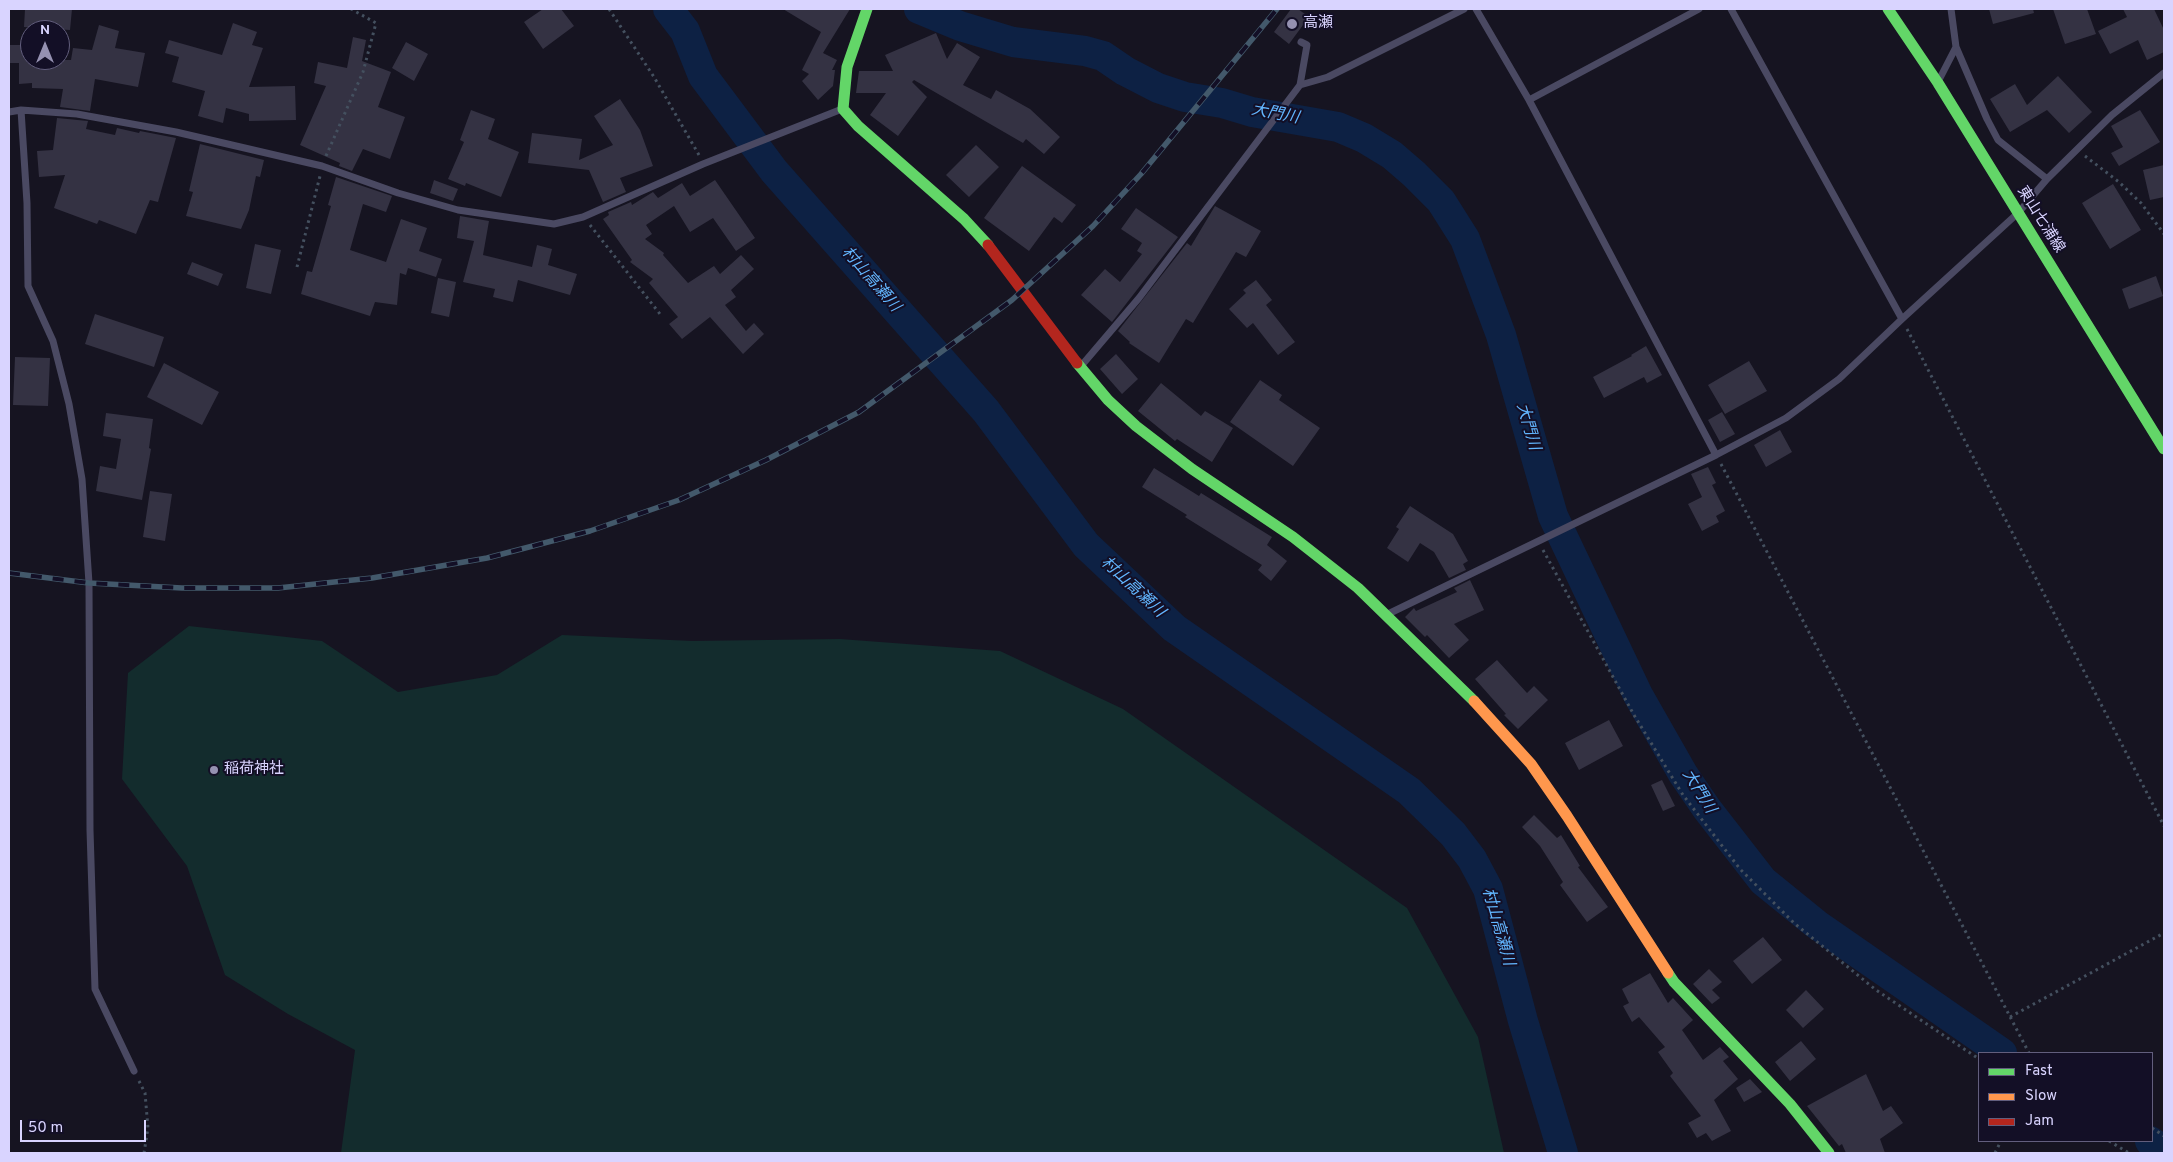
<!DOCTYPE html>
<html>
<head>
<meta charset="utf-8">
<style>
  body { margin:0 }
  #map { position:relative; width:2173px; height:1162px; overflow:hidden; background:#161421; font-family:Overpass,sans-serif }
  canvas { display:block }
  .frame { position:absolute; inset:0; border:10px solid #d9d4ff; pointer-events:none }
  .legend { position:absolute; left:1978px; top:1052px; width:175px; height:90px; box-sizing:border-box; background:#130f26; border:1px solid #625e7d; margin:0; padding:6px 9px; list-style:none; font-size:15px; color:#d9d4ff }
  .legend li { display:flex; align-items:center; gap:10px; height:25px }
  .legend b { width:25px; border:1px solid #625e7d }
  .north { position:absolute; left:20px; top:20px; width:50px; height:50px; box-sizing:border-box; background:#130f26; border:1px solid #625e7d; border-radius:50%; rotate:0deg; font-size:14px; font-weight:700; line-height:20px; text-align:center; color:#d9d4ff }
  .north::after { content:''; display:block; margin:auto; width:18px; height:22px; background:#9591b1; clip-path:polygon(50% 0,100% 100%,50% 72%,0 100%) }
  .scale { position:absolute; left:20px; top:1120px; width:126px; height:22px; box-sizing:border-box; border:2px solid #d9d4ff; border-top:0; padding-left:6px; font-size:15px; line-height:18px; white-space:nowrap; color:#d9d4ff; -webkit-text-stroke:4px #130f26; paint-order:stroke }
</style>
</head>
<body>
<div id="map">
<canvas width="2173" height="1162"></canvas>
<div class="frame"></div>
<ul class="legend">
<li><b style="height:6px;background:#63d668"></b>Fast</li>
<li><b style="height:6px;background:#ff974d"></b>Slow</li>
<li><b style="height:6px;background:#b3261e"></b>Jam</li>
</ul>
<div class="north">N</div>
<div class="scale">50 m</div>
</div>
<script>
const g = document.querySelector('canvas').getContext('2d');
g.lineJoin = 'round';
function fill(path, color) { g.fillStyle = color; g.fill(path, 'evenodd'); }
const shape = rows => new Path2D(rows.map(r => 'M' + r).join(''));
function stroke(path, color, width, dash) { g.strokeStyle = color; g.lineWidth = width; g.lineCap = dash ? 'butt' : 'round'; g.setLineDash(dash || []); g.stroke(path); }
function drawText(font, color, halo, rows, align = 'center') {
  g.font = font + ' Overpass,"Noto Sans JP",sans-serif'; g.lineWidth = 4; g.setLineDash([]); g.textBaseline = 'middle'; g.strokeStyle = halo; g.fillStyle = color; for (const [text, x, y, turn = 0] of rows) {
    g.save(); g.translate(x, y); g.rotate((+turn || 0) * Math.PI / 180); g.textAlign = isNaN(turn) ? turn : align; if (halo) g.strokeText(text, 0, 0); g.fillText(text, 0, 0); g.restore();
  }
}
fill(shape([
  [189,626,322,641,398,692,497,675,562,635,692,641,840,639,1000,651,1123,709,1407,908,1478,1037,1504,1153,341,1153,355,1050,288,1014,225,975,187,866,122,779,128,673]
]), '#132c2d');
stroke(shape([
  [668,9,685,31,703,76,774,171,986,411,1086,545,1174,628,1409,791,1453,834,1472,859,1488,889,1523,1021,1563,1153],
  [919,9,960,26,1013,42,1085,51,1103,56,1125,71,1158,88,1185,97,1222,103,1252,112,1338,127,1364,138,1392,155,1414,174,1441,201,1465,239,1501,335,1553,516,1638,695,1683,774,1707,809,1763,881,1816,924,2002,1053],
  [2150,1141,2164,1150]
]), '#0d2144', 30);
fill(shape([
  [25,9,72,9,70,30,24,27],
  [543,9,561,9,574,26,543,49,524,22],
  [783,9,850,9,823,53,837,60,832,70,835,70,833,86,818,100,802,81,809,74,802,70,821,32],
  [1291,9,1298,9,1309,17,1289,44,1274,32],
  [1989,9,2033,9,2034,13,1993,24],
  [2053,9,2087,9,2096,34,2065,44],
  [2123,9,2154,9,2164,30,2164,52,2147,60,2138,40,2110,54,2098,31,2127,17],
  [233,23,257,32,252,45,263,48,249,87,295,86,296,120,249,121,249,114,226,108,223,123,198,116,205,91,172,82,179,57,165,53,169,40,222,55],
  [99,25,119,31,115,48,145,53,138,87,95,79,90,111,60,107,63,89,32,88,32,83,19,84,19,63,9,63,9,45,30,45,30,60,71,60,73,48,92,50],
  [936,33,947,59,957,43,980,57,963,85,991,99,996,90,1030,109,1060,137,1044,154,1026,139,1023,143,914,80,912,82,927,97,898,136,870,115,886,93,856,93,859,71,893,71,885,55],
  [353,37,366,40,362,61,391,72,378,107,405,117,390,159,363,149,352,171,339,166,340,163,300,145,326,86,314,83,318,62,347,68],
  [406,42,428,54,414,81,392,68],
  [2058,76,2092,112,2069,133,2047,110,2010,132,1990,99,2015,84,2027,105],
  [620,99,640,130,653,166,620,178,626,192,603,202,589,170,528,163,532,133,582,139,579,160,613,145,594,116],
  [471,110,495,119,488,139,519,152,501,197,466,183,465,186,448,179,464,142,460,140],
  [2140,110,2160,142,2119,166,2111,153,2123,147,2111,126],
  [57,118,88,121,86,129,115,135,117,128,139,133,140,131,176,138,158,202,150,200,136,234,99,220,97,224,54,208,65,175,39,177,37,151,53,150],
  [200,144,264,160,260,177,256,176,249,210,241,229,186,216,193,192,189,191],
  [976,145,999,167,969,197,946,175],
  [2164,165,2164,197,2150,200,2143,170],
  [1022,166,1076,205,1062,223,1054,217,1029,251,984,218],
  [336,177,392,196,386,212,363,204,350,250,386,262,401,219,427,228,419,251,442,259,436,277,408,268,406,275,400,273,397,305,375,302,370,316,301,294,307,271,312,272,331,206,328,205],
  [434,180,458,189,453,201,430,193],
  [715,180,755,238,736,251,713,218,690,232,674,206,646,225,652,234,645,239,664,253,663,255,688,283,714,266,720,274,741,255,754,269,731,290,736,297,725,305,746,331,754,323,764,334,743,354,710,317,682,339,669,324,678,317,649,283,653,279,630,262,632,260,603,219,609,215,608,212,631,202,632,205,653,192,658,198,682,183,690,196],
  [2113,184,2141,230,2110,249,2082,203],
  [1215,206,1261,231,1246,257,1236,252,1193,323,1186,319,1159,363,1129,343,1130,342,1118,331,1187,243,1191,246],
  [1136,208,1178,237,1112,322,1081,295,1105,269,1120,282,1142,254,1137,251,1142,243,1121,229],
  [460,216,489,221,483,255,532,267,537,245,552,249,548,265,577,274,570,295,518,280,513,302,493,297,495,289,463,282,474,241,457,238],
  [255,244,281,250,271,294,246,288],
  [192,262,223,274,218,286,187,274],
  [2156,276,2163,296,2129,309,2122,289],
  [438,278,456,282,449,317,431,313],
  [1256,280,1272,300,1266,305,1295,342,1278,355,1253,323,1247,328,1229,309,1246,293,1243,290],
  [95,314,164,337,154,367,85,344],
  [1646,346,1662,375,1647,383,1644,377,1604,398,1593,377,1632,356,1631,355],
  [1116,354,1138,379,1122,394,1100,369],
  [15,357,50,358,48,406,13,405],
  [1749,361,1767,391,1725,414,1708,385],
  [164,363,219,392,202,425,147,397],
  [1260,380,1282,395,1279,400,1320,428,1293,466,1230,422],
  [1161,383,1201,416,1205,411,1233,428,1212,462,1177,439,1175,441,1138,411],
  [1722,412,1735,434,1720,442,1708,420],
  [106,413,153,419,149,448,151,449,142,500,96,491,100,466,116,469,121,439,103,436],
  [1780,430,1792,452,1766,467,1754,445],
  [1708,467,1716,483,1712,485,1725,511,1716,516,1719,522,1702,531,1688,504,1702,497,1691,474],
  [1154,468,1199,496,1201,493,1272,537,1267,545,1287,561,1271,581,1258,570,1262,565,1185,517,1187,515,1142,487],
  [150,491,172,494,165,541,143,537],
  [1410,506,1453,534,1468,561,1463,564,1466,570,1449,578,1434,552,1420,543,1408,562,1387,548,1399,529,1396,527],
  [1470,580,1484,610,1454,624,1469,640,1449,658,1427,635,1425,637,1405,617,1414,608,1416,611,1457,592,1454,588],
  [1497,660,1527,693,1534,686,1548,700,1518,729,1504,715,1506,714,1475,679],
  [1609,720,1623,746,1579,770,1565,743],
  [1662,780,1675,806,1663,811,1651,785],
  [1534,815,1557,838,1561,835,1580,866,1578,867,1608,907,1587,922,1560,885,1563,882,1540,846,1522,827],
  [1763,937,1782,960,1752,984,1733,961],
  [1709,969,1722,982,1712,990,1720,998,1712,1004,1693,984],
  [1650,973,1668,1003,1673,998,1693,1020,1682,1030,1703,1060,1720,1047,1729,1057,1723,1061,1738,1079,1714,1100,1731,1131,1712,1141,1706,1133,1697,1138,1688,1123,1701,1116,1670,1076,1673,1073,1658,1052,1665,1047,1639,1017,1632,1022,1623,1006,1629,1003,1622,989],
  [1806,990,1824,1009,1803,1028,1786,1010],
  [1801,1041,1816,1059,1790,1081,1775,1062],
  [1866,1074,1883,1111,1891,1106,1903,1123,1880,1139,1885,1153,1846,1153,1842,1144,1839,1146,1807,1106],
  [1750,1079,1762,1092,1744,1102,1736,1088]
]), '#343243');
stroke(shape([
  [609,9,654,77,699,155],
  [326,156,363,72,376,23,351,9],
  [2085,156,2119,182,2141,203,2164,234],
  [590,225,660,314],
  [297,267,320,176],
  [1907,329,2164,826],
  [1721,464,2029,1053],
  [1543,550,1634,715,1683,795,1740,869,1794,923,1876,990,1979,1059],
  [2010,1017,2164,933],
  [139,1081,145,1093,148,1128,144,1153],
  [2152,1128,2164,1136],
  [2109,1141,2129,1153],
  [1995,1153,2001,1141]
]), '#44505f', 3, [2.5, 4]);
stroke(shape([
  [1476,9,1529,100,1716,455,1786,418,1839,379,1902,319,2018,213,2047,179,2112,115,2164,73],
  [1731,9,1902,319],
  [1951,9,1956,47,1987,119,1998,140,2047,179],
  [1939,80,1956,47],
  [1300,85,1328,77,1464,9],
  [1529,100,1699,9],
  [21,110,27,203,28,286,53,341,69,404,82,479,89,583,90,830,95,989,134,1071],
  [9,112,21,110,77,114,176,132,322,166,398,193,458,210,554,224,583,217,703,164,842,109],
  [1082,365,1139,298,1300,85,1307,45,1301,42],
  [1388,614,1716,455]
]), '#4a4962', 7);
stroke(shape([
  [867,9,847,67,843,109,858,126,964,219,988,245],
  [1888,9,1938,83,2164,449],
  [1077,363,1108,400,1136,426,1192,469,1293,537,1358,588,1474,701],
  [1668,973,1674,982,1790,1104,1829,1153]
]), '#63d668', 11);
stroke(shape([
  [1474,701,1531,764,1567,816,1668,973]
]), '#ff974d', 11);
stroke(shape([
  [988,245,1077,363]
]), '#b3261e', 11);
const rail = shape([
  [9,573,89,583,182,588,278,588,372,578,487,558,590,531,679,500,766,460,859,412,1012,300,1093,226,1141,174,1277,9]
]);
stroke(rail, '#43596b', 5.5);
stroke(rail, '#130f26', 4, [11]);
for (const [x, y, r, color] of [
  [1292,24,6,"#9591b1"],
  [214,770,5,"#9591b1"]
]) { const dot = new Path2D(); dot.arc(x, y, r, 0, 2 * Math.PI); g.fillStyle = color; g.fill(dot); stroke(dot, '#130f26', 2); }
drawText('15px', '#d9d4ff', '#130f26', [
  ["高瀬",1303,24],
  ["稲荷神社",224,770]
], 'left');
drawText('15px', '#d9d4ff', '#130f26', [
  ["東山七浦線",2040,220,58]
]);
drawText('italic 16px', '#62b6ff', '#130f26', [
  ["大門川",1275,115,11],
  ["村山高瀬川",870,280,49],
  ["大門川",1527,427,74],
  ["村山高瀬川",1132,588,43],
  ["大門川",1698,792,58],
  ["村山高瀬川",1497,927,74]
]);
</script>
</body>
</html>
